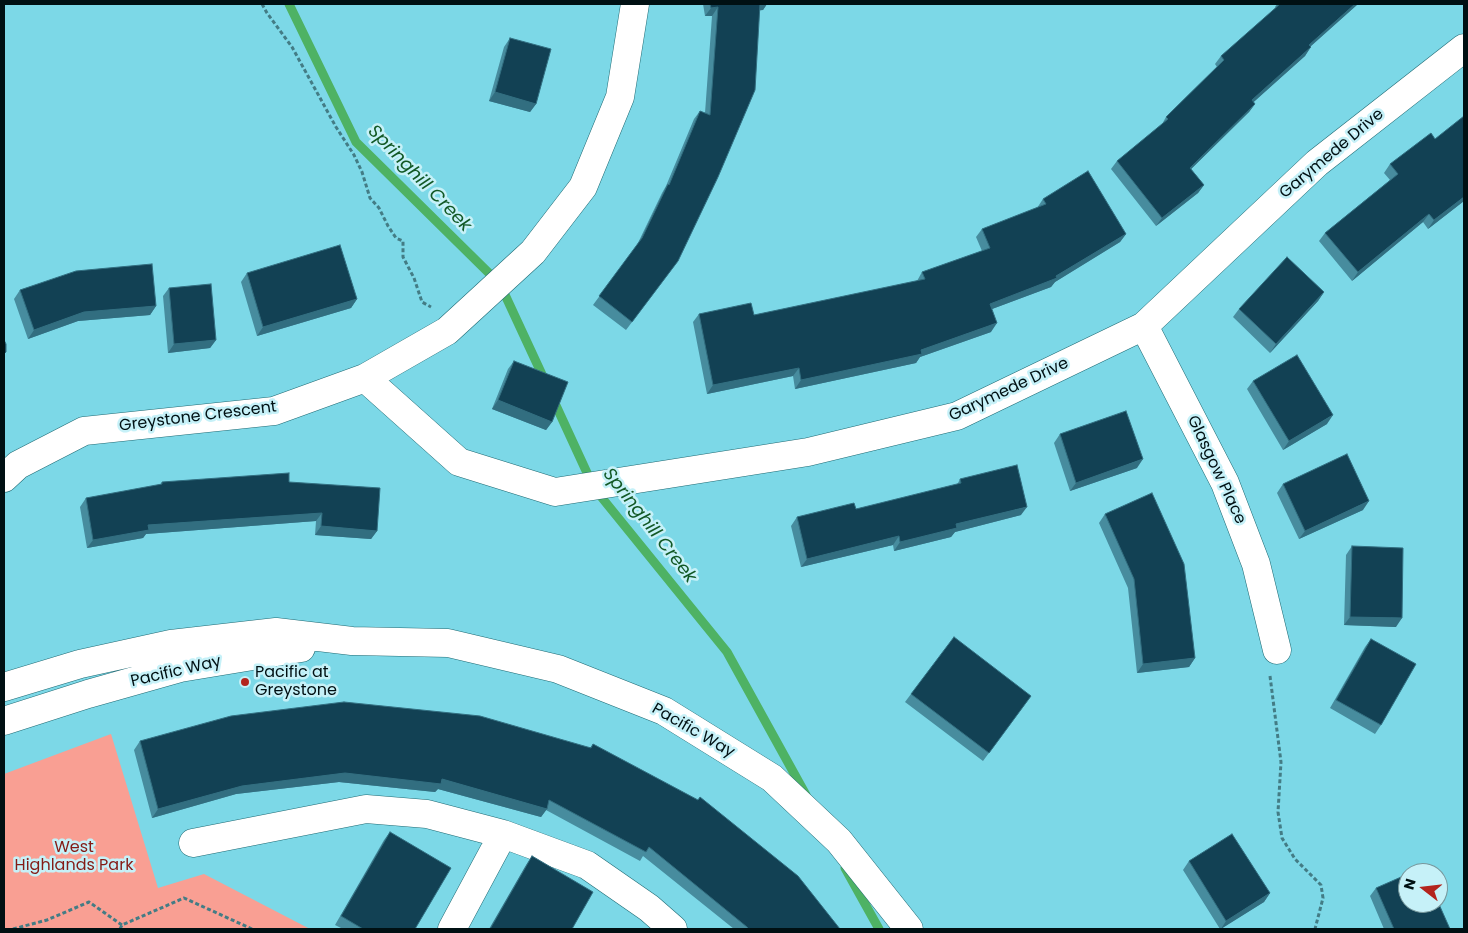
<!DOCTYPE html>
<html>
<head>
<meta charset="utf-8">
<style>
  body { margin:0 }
  #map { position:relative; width:1468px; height:933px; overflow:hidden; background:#7cd8e7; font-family:Poppins,sans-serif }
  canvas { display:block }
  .frame { position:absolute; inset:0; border:5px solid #001013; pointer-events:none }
  .north { position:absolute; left:1398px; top:863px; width:50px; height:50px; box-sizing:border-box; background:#c6f1f8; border:1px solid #77979c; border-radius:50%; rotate:286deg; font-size:14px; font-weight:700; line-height:20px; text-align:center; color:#001013 }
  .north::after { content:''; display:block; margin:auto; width:18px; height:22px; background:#b3241d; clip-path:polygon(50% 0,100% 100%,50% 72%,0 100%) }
</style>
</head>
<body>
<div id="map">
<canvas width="1468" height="933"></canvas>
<div class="frame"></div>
<div class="north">N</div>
</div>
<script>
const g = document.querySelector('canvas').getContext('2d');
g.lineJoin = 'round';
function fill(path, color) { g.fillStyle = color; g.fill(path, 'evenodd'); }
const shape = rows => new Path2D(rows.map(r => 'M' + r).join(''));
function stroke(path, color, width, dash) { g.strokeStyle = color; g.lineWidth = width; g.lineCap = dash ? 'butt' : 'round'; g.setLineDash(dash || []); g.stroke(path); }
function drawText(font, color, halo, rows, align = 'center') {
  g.font = font + ' Poppins,sans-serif'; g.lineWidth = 5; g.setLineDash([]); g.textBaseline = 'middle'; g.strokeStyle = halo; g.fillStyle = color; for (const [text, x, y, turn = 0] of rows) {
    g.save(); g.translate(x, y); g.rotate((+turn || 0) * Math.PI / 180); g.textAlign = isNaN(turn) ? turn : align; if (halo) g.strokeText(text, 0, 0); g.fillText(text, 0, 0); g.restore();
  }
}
fill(shape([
  [111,734,158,888,204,874,310,929,4,929,4,774]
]), '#f99f93');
stroke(shape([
  [289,4,356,142,500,284,545,381],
  [553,399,594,488,727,652,806,795],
  [845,868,879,929]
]), '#4eb264', 9);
const minor = shape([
  [1144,326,1225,483,1256,564,1277,650],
  [365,378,459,462,555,492,808,452,957,416,1144,326,1317,163,1464,48],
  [4,478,18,465,84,431,274,411,365,378,447,331,533,252,583,187,620,97,635,4],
  [193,843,366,809,427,814,503,834],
  [452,929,503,834,587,865,649,908,673,929]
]);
const major = shape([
  [4,687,80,664,171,644,276,632,352,641,448,643,558,669,664,711,772,778,839,841,909,929],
  [4,721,88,694,180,668,301,648]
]);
stroke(minor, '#1f6a74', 29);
stroke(major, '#1f6a74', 29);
stroke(shape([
  [262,4,267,13,292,47,336,127,354,155,362,172,370,198,379,208,388,226,396,238,403,241,403,257,414,278,422,302,431,307],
  [1270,676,1281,762,1278,812,1282,838,1295,859,1321,885,1323,898,1315,929],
  [13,929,47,920,89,902,122,925],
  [120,929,122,925,184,898,252,929]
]), '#437c85', 3, [4, 2.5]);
stroke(minor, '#fff', 28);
stroke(major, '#fff', 28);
fill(shape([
  [703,4,767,4,763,10,760,10,678,261,626,330,593,305,637,245,662,193,666,186,694,119,700,111,705,113,712,16,705,16],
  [1277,4,1358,4,1310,47,1305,56,1253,102,1255,104,1249,112,1191,169,1204,185,1198,193,1156,226,1111,169,1117,161,1161,126,1166,117,1217,67,1215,64,1221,56,1276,8,1275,7],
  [510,38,536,104,530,112,489,101,504,47],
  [1390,164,1464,201,1428,229,1423,222,1352,281,1319,241,1325,233,1390,180,1384,173],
  [1043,199,1126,234,1120,242,1055,282,1051,287,992,309,991,332,920,357,916,363,795,389,793,376,707,394,693,322,699,314,754,315,917,281,922,272,982,251,976,237,982,229,1037,208],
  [247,273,357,299,351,308,257,336,241,282],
  [169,288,216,340,210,348,168,353,163,296],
  [20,290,156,306,150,315,78,321,28,339,14,299],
  [1324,292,1318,301,1270,353,1233,317,1239,309],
  [514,361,552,422,546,430,492,409,508,369],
  [1253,381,1327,424,1283,450,1247,389],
  [1060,434,1137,468,1070,491,1054,443],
  [960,479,1021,515,955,532,951,537,894,551,893,545,801,567,791,526,797,517,856,509,957,485],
  [162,482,289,482,377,531,371,539,315,535,316,521,146,534,143,538,87,548,80,507,86,498,160,485],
  [1283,484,1363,510,1299,539,1277,493],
  [1105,514,1195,658,1189,667,1137,673,1128,588,1099,523],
  [1352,546,1396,627,1344,625,1346,555],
  [1371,639,1381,725,1375,734,1330,708,1365,647],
  [911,694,1031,696,983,761,905,702],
  [140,741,591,747,593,744,840,929,734,929,643,856,640,861,546,810,541,817,438,789,435,792,339,782,236,794,152,818,134,750],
  [390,832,415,929,343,929,335,925,384,840],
  [532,856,572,929,489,929,526,865],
  [1189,861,1270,893,1264,902,1220,929,1183,870],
  [1376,888,1450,929,1384,929,1370,896]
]), '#478c9e');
fill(shape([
  [760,4,767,4,763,10,755,11],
  [1355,4,1358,4,1303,53,1309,45],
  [718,7,712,16,705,16,711,8],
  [1311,47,1305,56,1246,109,1252,100],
  [495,92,536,104,530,112,489,101],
  [1255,104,1249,112,1184,176,1190,168],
  [1204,185,1198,193,1156,226,1162,218],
  [1464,197,1464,201,1428,229,1434,220],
  [1429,214,1423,222,1352,281,1358,272],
  [1126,234,1120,242,1055,282,1051,287,984,312,990,304,1056,276],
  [1324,292,1318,301,1270,353,1276,344],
  [357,299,351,308,257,336,263,327],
  [156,306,150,315,78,321,28,339,34,330,84,312],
  [997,323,991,332,920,357,916,363,795,389,801,380,921,350],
  [216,340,210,348,168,353,174,344],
  [799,368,793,376,707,394,713,385],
  [498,400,552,422,546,430,492,409],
  [1333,415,1327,424,1283,450,1289,441],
  [1143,459,1137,468,1070,491,1076,483],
  [1369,501,1363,510,1299,539,1305,531],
  [1027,507,1021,515,955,532,951,537,894,551,900,542,956,524],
  [322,513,316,521,146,534,143,538,87,548,93,540,148,525],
  [321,526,377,531,371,539,315,535],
  [899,536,893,545,801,567,807,559],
  [1350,617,1402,618,1396,627,1344,625],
  [1195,658,1189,667,1137,673,1143,664],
  [345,773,442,779,547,809,541,817,438,789,435,792,339,782,236,794,152,818,158,809,242,786],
  [1270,893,1264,902,1221,929,1226,921]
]), '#326e80');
const building = shape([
  [710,4,760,4,755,90,718,177,678,261,632,322,599,296,642,238,668,184,669,185,700,111,710,115,718,7,711,8,710,4],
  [1280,4,1355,4,1309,45,1311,47,1252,100,1255,104,1190,168,1204,185,1162,218,1117,161,1168,119,1166,117,1224,60,1221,56,1280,4],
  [510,38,551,49,536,104,495,92,510,38],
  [1464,116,1464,197,1434,220,1429,214,1358,272,1325,233,1398,174,1390,164,1431,133,1435,139,1464,116],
  [1088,171,1126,234,1056,276,1057,278,990,304,997,323,921,350,922,354,801,380,799,368,713,385,699,314,751,303,754,315,925,279,922,272,990,248,982,229,1046,204,1043,199,1088,171],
  [340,245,357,299,263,327,247,273,340,245],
  [1287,257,1324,292,1276,344,1239,309,1287,257],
  [152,264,156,306,84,312,34,330,20,290,76,271,152,264],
  [211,284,216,340,174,344,169,288,211,284],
  [4,340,6,344,6,352,4,354,4,340],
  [1297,355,1333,415,1289,441,1253,381,1297,355],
  [514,361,568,382,552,422,498,400,514,361],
  [1126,411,1143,459,1076,483,1060,434,1126,411],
  [1347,454,1369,501,1305,531,1283,484,1347,454],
  [1017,465,1027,507,956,524,957,528,900,542,899,536,807,559,797,517,854,503,856,509,961,483,960,479,1017,465],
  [289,473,289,482,380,488,377,531,321,526,322,513,148,525,149,530,93,540,86,498,162,484,162,482,289,473],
  [1152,493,1184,564,1195,658,1143,664,1134,579,1105,514,1152,493],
  [1352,546,1403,548,1402,618,1350,617,1352,546],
  [954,637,1031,696,989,753,911,694,954,637],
  [1371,639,1416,664,1381,725,1336,700,1371,639],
  [344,702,480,716,591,748,593,744,698,800,700,797,798,876,840,929,749,929,747,927,649,847,646,852,549,800,547,809,442,779,441,784,345,773,242,786,158,809,140,741,231,716,344,702],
  [390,832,451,868,415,929,363,929,341,916,390,832],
  [1232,834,1270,893,1226,921,1189,861,1232,834],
  [532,856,593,892,572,929,490,929,532,856],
  [1423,867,1425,873,1409,873,1423,867],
  [1408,874,1408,903,1438,903,1438,902,1450,929,1394,929,1376,888,1408,874]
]);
fill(building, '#124154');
stroke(building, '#326e80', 1);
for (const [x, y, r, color] of [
  [245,682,5,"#b3241d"]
]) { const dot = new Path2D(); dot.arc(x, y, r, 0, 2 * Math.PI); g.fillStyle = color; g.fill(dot); stroke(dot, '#c6f1f8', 2); }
drawText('16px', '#001013', '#c6f1f8', [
  ["Garymede Drive",1332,154,-40],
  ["Garymede Drive",1009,390,-25],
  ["Greystone Crescent",198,417,-7],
  ["Glasgow Place",1216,470,65],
  ["Pacific Way",176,672,-13],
  ["Pacific Way",693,731,30]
]);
drawText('16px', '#001013', '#c6f1f8', [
  ["Pacific at",255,673],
  ["Greystone",255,691]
], 'left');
drawText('16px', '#841b15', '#c6f1f8', [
  ["West",74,848],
  ["Highlands Park",74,866]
]);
drawText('italic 18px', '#125926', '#c6f1f8', [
  ["Springhill Creek",419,179,46],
  ["Springhill Creek",649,526,52]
]);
</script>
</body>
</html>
